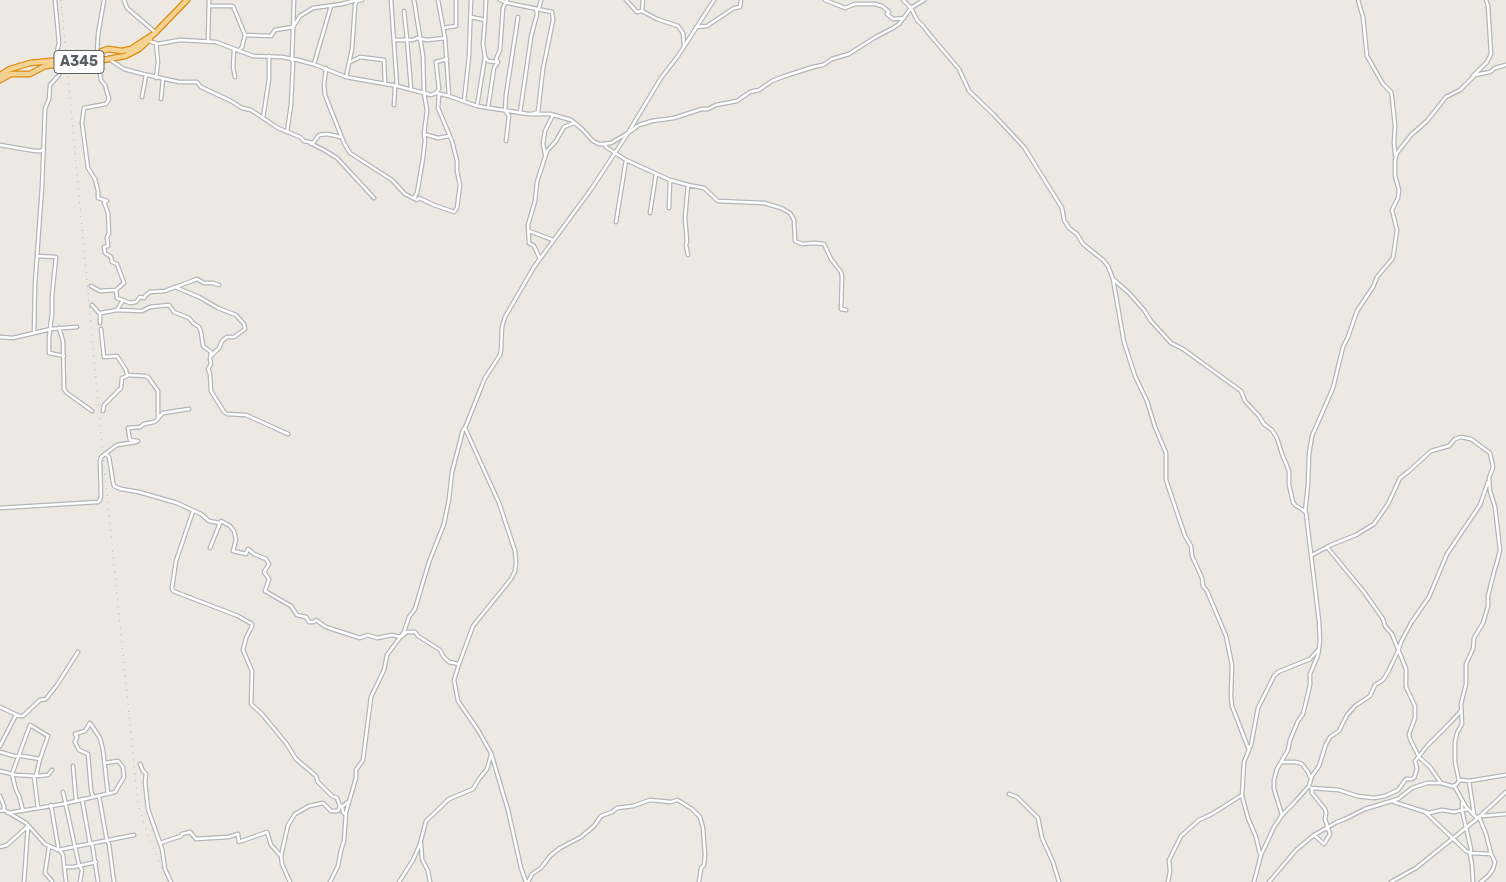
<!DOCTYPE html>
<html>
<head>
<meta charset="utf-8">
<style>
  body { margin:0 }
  canvas { display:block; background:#ece9e2 }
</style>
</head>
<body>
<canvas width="1506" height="882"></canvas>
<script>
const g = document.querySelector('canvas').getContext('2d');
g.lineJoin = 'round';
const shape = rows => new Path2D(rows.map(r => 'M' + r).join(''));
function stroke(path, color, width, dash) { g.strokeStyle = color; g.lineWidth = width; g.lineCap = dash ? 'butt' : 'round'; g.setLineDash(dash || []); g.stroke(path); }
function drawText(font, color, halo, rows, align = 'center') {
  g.font = font + ' Rubik,sans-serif'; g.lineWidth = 4.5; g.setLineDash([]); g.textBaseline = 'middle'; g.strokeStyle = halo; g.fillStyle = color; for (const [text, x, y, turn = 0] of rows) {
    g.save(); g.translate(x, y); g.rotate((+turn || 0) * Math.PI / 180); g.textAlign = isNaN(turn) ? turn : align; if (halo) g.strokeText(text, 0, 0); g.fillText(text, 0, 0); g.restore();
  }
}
const street = shape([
  [124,0,127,8,155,32],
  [391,0,397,86],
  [438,0,445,38,449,96],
  [500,0,508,3,552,12,553,20,543,69,538,112,532,114],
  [626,0,637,12,642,11,657,19,678,26,683,33,684,45],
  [825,0,845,8,855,4,875,4,882,6,889,12,887,14,893,19,904,18],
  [903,0,911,8,917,20,923,26,930,35,959,69,969,91,993,114,1024,147,1062,208,1064,220,1069,228,1077,234,1083,244,1103,260,1108,266,1113,279,1124,342,1135,376,1147,401,1155,427,1166,453,1166,480,1185,536,1191,546,1192,556,1202,578,1203,586,1207,591,1226,636,1232,665,1231,696,1232,706,1249,750],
  [1358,0,1363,17,1367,56,1383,84,1391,92,1392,97,1395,126,1394,142,1395,155],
  [209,6,233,6,245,35],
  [539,8,541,0],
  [404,11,407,39,411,89],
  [642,11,643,0],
  [471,17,485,20,486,0],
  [485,20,483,44,485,57,488,61,497,62],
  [696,27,707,26,734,8,740,7,741,0],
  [443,28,456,26,456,0],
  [394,40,413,40,417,38,427,40,445,38],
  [149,41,158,44,180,40,216,42,253,56,282,57,298,60,316,65,346,77,397,86,424,93,431,95,436,93,449,96,477,106,528,114,550,114,571,120,582,129,593,141,599,144,604,144,611,143,628,133,661,78,678,56,714,0],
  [208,41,209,0],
  [234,50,233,67,235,77],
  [239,51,242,47,245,35,271,36,275,30,293,27,300,16,313,8,342,4,356,0],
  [97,52,98,35,104,0],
  [109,59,124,69,143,74,179,82,197,82,201,87,231,101,242,108,251,110,278,128,300,137,304,141,313,143,319,135,327,134,341,137],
  [55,60,59,43,55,0],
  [98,62,101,80,105,85,109,99,106,104,84,108,82,123,88,168,95,179,98,191,98,198,107,201,104,202,108,213,109,233,107,237,108,246,104,247,105,253,111,257,112,262,117,264,124,283,116,290,117,298,130,303,136,302,140,297,144,298,146,295,150,292,165,291,175,287,199,297,218,308,236,315,244,324,245,329,234,337,227,337,222,341,219,348,211,356],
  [350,62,360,57,384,60,385,84],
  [314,64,331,6],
  [326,68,324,85,325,95,344,143,350,153,392,180,405,194,417,200,419,198,434,205,454,212,457,208,460,185,457,171,457,161,452,141,438,108,439,94],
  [1473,76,1487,62,1491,54,1488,6,1486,0],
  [346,77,352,49,355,5,357,1,362,0],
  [156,78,158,62,156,43],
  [393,85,395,87,394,105],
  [436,93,439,89,436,62,447,59],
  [142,97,146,75],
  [161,99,163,79],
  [464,101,469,56,471,0],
  [477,106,485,57],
  [488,108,494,68,498,62,496,59,500,50,503,8,507,0],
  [520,113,531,37,537,14,536,9],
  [263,118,269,79,269,56],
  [287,132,291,105,293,63,292,59,294,0],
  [424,134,438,138,449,136],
  [506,141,509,116,505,110,506,95,518,17],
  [310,143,324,150,337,158,374,198],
  [604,144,606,147,626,160,670,180,688,185,704,188,718,201,764,203,781,208,790,213,794,220,795,241,802,244,815,243,824,244,831,259,841,272,842,277,841,309,846,310],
  [0,145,35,151,41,151,42,150],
  [545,154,543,144,545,131,553,115],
  [688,185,685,218,687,241,686,245,688,255],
  [414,198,417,193,419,182,423,158,425,141,424,134,427,110,424,93,423,56,414,0],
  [669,208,670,180],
  [650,213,656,174],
  [616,222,626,160],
  [529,231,553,240],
  [37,256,56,257,52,296,52,313,49,338,49,353,64,356],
  [540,259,534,246,529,243,528,225,535,201,537,182,547,151,556,141,564,127,574,123],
  [1114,280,1129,293,1144,310,1151,321,1171,343,1183,349,1241,391,1245,401,1259,416,1264,424,1272,430,1277,438,1282,454,1289,471,1289,485,1293,502,1295,505,1303,510,1306,513,1319,621,1320,641,1318,655,1310,674,1310,685,1303,714,1298,721,1290,740,1288,750,1277,769,1274,780,1274,789,1282,815,1274,827,1261,855,1254,882],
  [91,286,100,291,116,290],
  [176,287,197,279,204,283,213,283,219,285],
  [92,305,100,314],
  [117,310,123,300],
  [100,323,100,314,101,313,117,310,142,311,150,307,169,305,174,312,189,318,193,323,199,327,201,332,203,346,211,352,210,359,211,364,208,369,210,374,211,391,224,412,227,414,246,415,288,434],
  [59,328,63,341,64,389,67,393,92,411],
  [101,329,104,357,117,356,126,370,127,375,145,376,148,377,158,391,158,419,154,422,144,424,140,427,128,428,130,440,138,441],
  [34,333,35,284,42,187,45,109,49,99,50,85,59,75],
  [0,337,13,338,51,329,77,327],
  [103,411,104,405,121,388,122,378,127,376],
  [159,417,163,413,189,409],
  [465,428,499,503,515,551,516,563,515,571,511,579,473,626,459,664,454,680,458,701,478,730,491,753,508,810,521,868,526,882],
  [105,454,117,445,136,442],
  [0,508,98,502,100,500,101,496,100,461,101,457,105,454,107,455,109,457,113,482,114,486,121,489,139,492,177,503,201,514,209,521,220,523,221,521,230,526,234,531,236,540,233,551,246,554,248,549,254,554,266,559,269,564,264,572,269,579,265,591,291,606,297,615,306,617,309,622,314,622,316,620,326,627,360,638,368,635,377,638,392,635,401,637,407,632,415,632,418,636,440,650,443,656,449,662,459,664],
  [193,511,176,561,172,588,173,591,238,616,252,624,252,626,246,638,243,650,252,671,251,704,262,714,286,743,296,759,316,776,318,782,332,796,337,798,340,806],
  [1305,512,1308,484,1309,454,1312,436,1333,388,1343,347,1348,337,1357,311,1373,287,1377,277,1393,258,1397,230,1392,210,1398,198,1399,190,1395,176,1395,160,1397,153,1411,135,1427,121,1446,97,1460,90,1475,75,1490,72,1495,68,1506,65],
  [1327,547,1364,592,1383,619,1385,626,1392,634,1406,669,1406,687,1415,706,1415,718,1409,734,1410,739,1419,757,1430,767,1441,783],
  [210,548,220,523],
  [1312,555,1331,545,1356,535,1374,524,1388,504,1400,478,1409,471,1431,451,1449,446,1455,439,1461,437,1471,439,1490,453,1493,467,1489,478,1490,491,1495,507,1500,550,1497,562,1494,572,1488,596,1488,606,1483,623,1474,638,1473,649,1466,664,1466,684,1461,704,1462,724,1457,733,1455,742,1455,762,1459,781,1456,785,1452,786],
  [0,707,19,716,23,716,40,700,46,699,57,685,78,652],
  [0,746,16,715],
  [0,752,14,756,22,756,40,759,36,776],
  [1282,762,1296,762,1302,764,1308,772,1310,777],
  [140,764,143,771,146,774,145,782,148,809,162,849,165,869,171,882],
  [73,766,76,800],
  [0,771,16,775,36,776,48,775,52,770],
  [34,776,38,808],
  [1459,781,1461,780,1469,781,1506,775],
  [1469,781,1474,814],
  [1311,788,1339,790,1357,796,1374,798,1385,796,1398,790,1406,779,1412,779,1414,778,1417,769,1415,761,1428,745,1449,724,1461,711],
  [1312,789,1312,793,1325,809,1326,813,1325,819,1330,834,1324,844,1314,835],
  [63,792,79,865,82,870,80,882],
  [1009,794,1017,797,1038,818,1042,838,1053,862,1059,882],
  [0,796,4,806,4,810],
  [99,796,107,841,109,844,114,882],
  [93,797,91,790,88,754,79,750,75,742,77,737,75,734,85,731,90,723,100,738,103,750,108,794],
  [82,799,90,844],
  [1394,802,1429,813,1442,810,1454,812,1468,809],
  [1462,803,1462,810,1471,849,1470,854,1472,865,1473,882],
  [51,805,58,846,58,850],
  [342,806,343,812,346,815],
  [0,811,4,810,26,823,45,844,58,850,134,835],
  [23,811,19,796,16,790,12,774,30,725,48,736,40,759],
  [1424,811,1466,851,1470,853,1491,854],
  [8,813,63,804,115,792,124,777,123,767,118,761,105,763],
  [1282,815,1293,804,1309,786,1312,776,1319,766,1326,744,1330,737,1339,731,1347,715,1355,706,1370,696,1375,685,1383,680,1388,672,1398,651,1401,642,1411,623,1429,597,1447,554,1480,505,1488,482],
  [1482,816,1506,814],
  [1479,817,1506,792],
  [92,843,98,882],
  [160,843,181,836,182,834,190,832,196,839,228,837,238,834,239,842,267,832,271,845,281,856,282,864,290,882],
  [421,843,422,859,428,871,430,882],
  [0,847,7,845,28,826,24,882],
  [49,847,45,873,52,881],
  [60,850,63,855,66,882],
  [1260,854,1256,837,1248,818,1242,796,1244,762,1251,745,1258,708,1274,676,1278,672,1310,659,1318,650],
  [281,856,288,825,295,814,309,806,323,803,331,811,338,811,340,806,343,806,348,802],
  [64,867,73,867,96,862],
  [330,882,338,866,341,850,344,841,346,812,356,778,356,770,363,760,371,697,384,670,387,655,404,632,409,617,415,609,429,562,444,524,449,499,452,472,463,430,465,428,485,378,500,355,501,350,502,327,505,317,534,267,592,188,628,133,639,125,652,121,674,118,702,109,708,109,716,105,737,101,750,92,759,90,772,81,782,77,813,67,823,65,832,59,849,54,874,38,893,28,899,24,911,8,924,0],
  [399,882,413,860,420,844,426,821,449,799,473,789,479,779,487,769,491,755],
  [528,882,532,874,541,868,550,856,560,848,581,837,594,826,601,816,612,812,617,808,633,806,650,800,671,802,677,800,681,802,692,809,700,817,703,828,705,855,704,865,701,868,699,882],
  [1168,882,1170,871,1169,860,1181,836,1199,820,1212,814,1242,795],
  [1269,882,1296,850,1314,835,1337,822,1345,819,1365,809,1398,799,1412,788,1427,783,1441,783,1455,787,1466,807,1476,817,1479,817,1486,834,1491,854,1495,862,1493,869,1489,875,1481,882],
  [1391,882,1416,868,1478,818]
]);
const highway = shape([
  [0,75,10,69,30,63,82,58,108,49,122,51,131,49,154,34,187,0],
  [0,80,11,74,30,74,45,66,103,60,125,56,139,49,150,39]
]);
stroke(street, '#b3b5b9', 5);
stroke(highway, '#dd8b11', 7);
stroke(street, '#fff', 2.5);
stroke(highway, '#f4d291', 4.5);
stroke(shape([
  [61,0,102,445,138,804,148,836,168,882]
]), '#b1b2b2', 1, [1, 6]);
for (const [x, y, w] of [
  [79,62,50]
]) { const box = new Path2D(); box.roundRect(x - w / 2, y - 11.5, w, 23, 4); g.fillStyle = '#fff'; g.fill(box); stroke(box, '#5a5e62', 1); }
drawText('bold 14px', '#5a5e62', null, [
  ["A345",79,62]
]);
</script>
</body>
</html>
